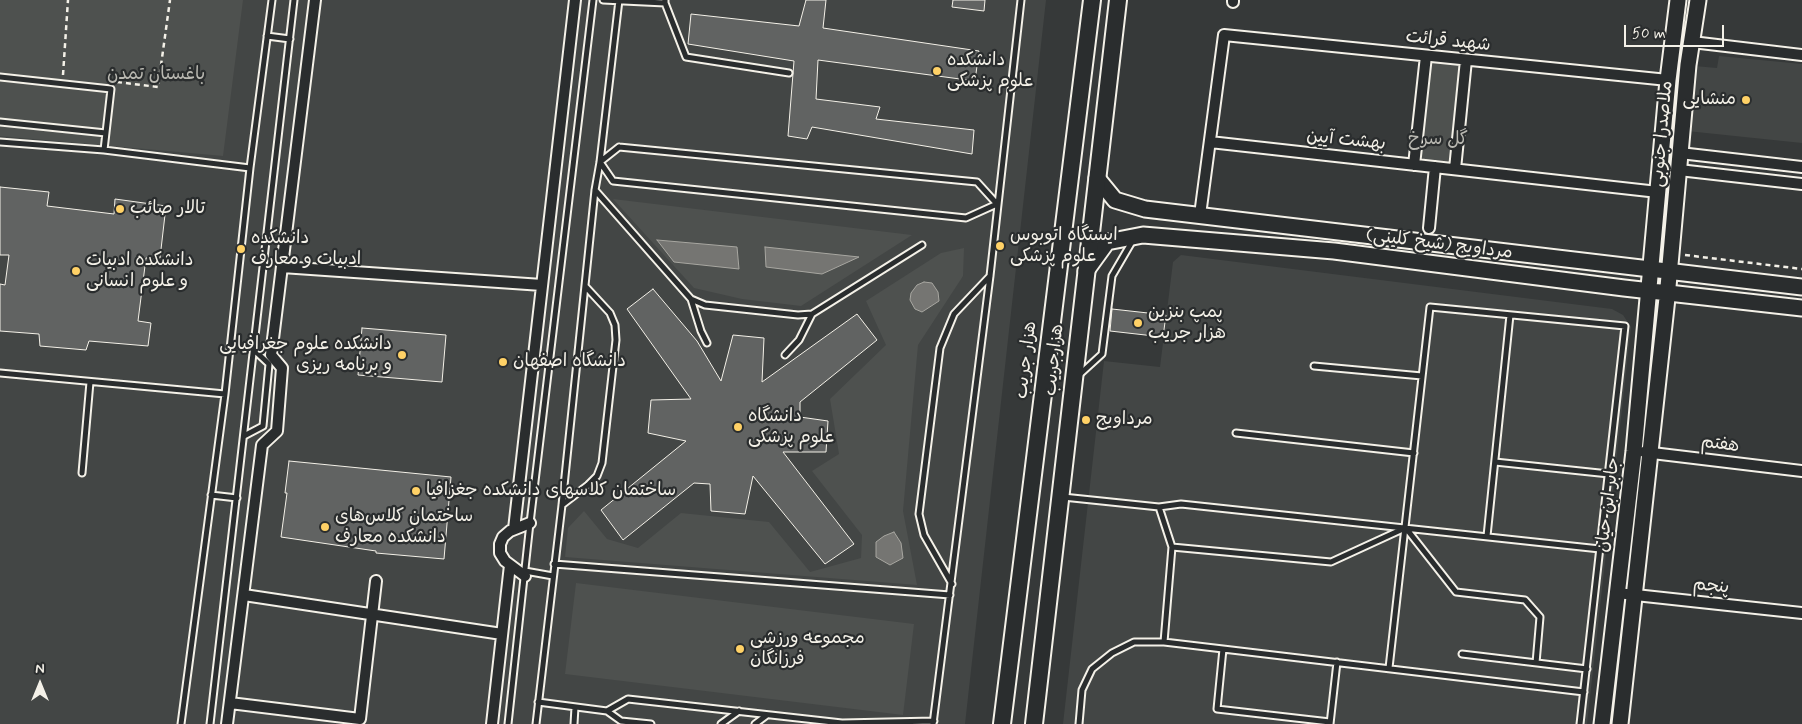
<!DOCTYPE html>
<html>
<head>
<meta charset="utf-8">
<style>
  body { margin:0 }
  #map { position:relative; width:1802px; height:724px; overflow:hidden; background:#363939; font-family:Mynerve,sans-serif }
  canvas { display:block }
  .north { position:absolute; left:15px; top:659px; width:50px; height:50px; -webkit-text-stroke:4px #2a2d2e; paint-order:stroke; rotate:0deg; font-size:14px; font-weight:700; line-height:20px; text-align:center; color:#f4f1e8 }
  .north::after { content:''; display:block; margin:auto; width:18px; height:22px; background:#f4f1e8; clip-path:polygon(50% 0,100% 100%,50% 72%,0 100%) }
  .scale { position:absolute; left:1624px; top:25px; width:100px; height:22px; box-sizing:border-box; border:2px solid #f4f1e8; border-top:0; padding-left:6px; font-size:15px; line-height:18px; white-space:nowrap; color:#f4f1e8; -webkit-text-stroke:4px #2a2d2e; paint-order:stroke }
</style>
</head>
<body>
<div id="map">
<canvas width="1802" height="724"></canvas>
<div class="north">N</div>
<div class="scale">50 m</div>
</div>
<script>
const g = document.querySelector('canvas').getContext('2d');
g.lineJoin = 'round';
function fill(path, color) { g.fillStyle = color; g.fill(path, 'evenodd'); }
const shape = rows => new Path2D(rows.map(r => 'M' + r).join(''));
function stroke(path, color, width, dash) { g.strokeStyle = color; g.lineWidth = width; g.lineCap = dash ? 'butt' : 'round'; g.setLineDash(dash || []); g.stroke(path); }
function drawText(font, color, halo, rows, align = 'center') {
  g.font = font + ' Mynerve,"Playpen Sans Arabic",sans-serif'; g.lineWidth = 4.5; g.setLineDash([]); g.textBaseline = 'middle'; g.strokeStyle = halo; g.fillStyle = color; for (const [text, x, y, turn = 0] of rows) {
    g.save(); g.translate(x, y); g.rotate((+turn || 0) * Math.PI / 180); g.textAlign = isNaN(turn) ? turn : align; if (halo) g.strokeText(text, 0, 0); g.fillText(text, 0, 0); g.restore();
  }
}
fill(shape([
  [0,0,1046,0,965,724,0,724],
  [1719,56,1802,64,1802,143,1687,131,1694,66,1717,68],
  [1181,255,1612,309,1623,315,1631,327,1587,724,1063,724,1104,361,1160,367,1173,262]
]), '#434645');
fill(shape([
  [0,0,243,0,223,156,0,136],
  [1426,56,1466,60,1455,169,1414,165],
  [613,199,912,235,801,306,742,299,694,288],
  [964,248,963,276,918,345,903,511,917,585,565,557,568,528,584,511,607,539,638,548,681,513,769,522,810,572,861,558,862,535,812,471,839,454,830,399,886,345,866,301,941,253],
  [576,583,914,624,903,715,565,674]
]), '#4e514f');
const water = shape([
  [657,240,737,247,739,269,674,262,657,240],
  [765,247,859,257,822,274,766,267,765,247],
  [924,282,932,283,938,292,939,301,922,312,915,309,910,300,911,293,917,285,924,282],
  [894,532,901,543,903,558,890,565,876,557,876,542,884,536,894,532]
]);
fill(water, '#757572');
stroke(water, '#a8a7a1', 1);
const building = shape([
  [806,0,826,0,823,28,979,51,975,81,818,60,816,99,880,107,876,119,974,130,972,154,812,127,807,139,788,136,794,61,688,44,691,14,799,26,806,0],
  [953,0,985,0,984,11,952,7,953,0],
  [0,187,49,192,47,206,114,214,115,199,166,206,160,258,146,258,138,321,151,323,148,346,89,341,86,350,40,346,39,334,0,331,0,284,5,285,9,255,0,255,0,187],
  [653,289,697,341,721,381,733,335,764,338,762,382,857,314,877,340,800,402,800,417,828,421,826,452,783,452,854,544,825,564,753,476,745,514,711,511,710,484,694,483,623,540,601,510,686,441,648,433,651,400,691,399,627,309,653,289],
  [1112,309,1166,315,1163,337,1110,331,1112,309],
  [362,328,446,335,442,382,358,375,362,328],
  [289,461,451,477,444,559,376,553,376,551,281,537,287,493,285,493,289,461]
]);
fill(building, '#616362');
stroke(building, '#f4f1e8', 1);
const lane = shape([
  [603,0,665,3],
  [665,0,665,3,686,57,789,73],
  [267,36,290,39],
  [0,77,111,89,104,150],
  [0,122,106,133],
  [0,142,104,150,250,168],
  [619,147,977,182,997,204,966,218,613,181,600,162,619,147],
  [595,190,691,299,705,305,798,315,812,314,922,245],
  [691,299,701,331,707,343],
  [785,355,799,340,812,314],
  [1314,366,1422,376],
  [0,373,225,394],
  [1079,375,1102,354,1112,276,1133,240],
  [1236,433,1414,453],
  [244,436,263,426,269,364,254,350],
  [1495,462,1609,474],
  [82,473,90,382],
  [211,495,237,498],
  [1063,497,1159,507,1181,504,1600,549],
  [562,505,588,485,597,476,602,463,616,340,615,325,610,313,585,286],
  [1159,507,1172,547,1164,642],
  [1405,527,1456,592,1525,600,1540,617,1536,663],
  [1487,536,1510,315],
  [1172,547,1331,562,1405,528],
  [554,564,950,595],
  [525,571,553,576],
  [952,584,924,535,919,514,940,348,954,314,990,276],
  [1223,649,1217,709,1330,722],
  [1462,654,1587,669],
  [1389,668,1430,307,1625,326,1580,724],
  [538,702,607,711,628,699,842,723,934,721],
  [607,711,621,721,651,724],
  [181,724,225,394,250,168,272,0],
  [210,724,294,0],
  [508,724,530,523,593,0],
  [536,724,562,505,595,190,600,162,619,0],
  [574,724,575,707],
  [721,724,739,711],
  [755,724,767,715],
  [933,724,990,276,1021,0],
  [1079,724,1082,690,1092,669,1112,653,1134,642,1164,642,1223,649,1584,692],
  [1330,724,1337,662]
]);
const street = shape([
  [1233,2,1233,0],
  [1692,42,1802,55],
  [1210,142,1658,192],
  [1680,153,1802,167],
  [1414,165,1426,56],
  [1455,169,1466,60],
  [1679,170,1802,184],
  [1200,215,1224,35,1668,80],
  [1429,228,1435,167],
  [282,267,542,285],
  [1644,452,1802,471],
  [514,529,575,0],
  [525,576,505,561,500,553,500,544,503,537,510,531,530,523],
  [1617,593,1802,613],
  [244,595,502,634],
  [230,703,360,719,376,581],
  [227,724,262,445,277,431,282,368,271,355,315,0],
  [492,724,510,565]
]);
const secondary = shape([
  [1097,178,1115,200,1145,209,1802,287],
  [1086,271,1107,242,1143,235,1334,251,1624,288,1802,308],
  [1602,724,1634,451,1668,80,1678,0],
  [1620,724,1667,298,1688,65,1698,0]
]);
const primary = shape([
  [1002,724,1092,0],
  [1034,724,1118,0]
]);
stroke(lane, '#f4f1e8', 9);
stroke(street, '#f4f1e8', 14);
stroke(secondary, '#f4f1e8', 19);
stroke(primary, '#f4f1e8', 20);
stroke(shape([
  [63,75,68,0],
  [117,82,158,87,170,0],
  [1685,255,1802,269]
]), '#f4f1e8', 2.5, [5, 4]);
stroke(lane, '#2a2d2e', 5);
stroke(street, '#2a2d2e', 10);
stroke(secondary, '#2a2d2e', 15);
stroke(primary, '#2a2d2e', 16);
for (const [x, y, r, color] of [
  [937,71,5,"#ffd166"],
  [1746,100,5,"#ffd166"],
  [120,209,5,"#ffd166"],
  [1000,246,5,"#ffd166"],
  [241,249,5,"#ffd166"],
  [76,271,5,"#ffd166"],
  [1138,323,5,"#ffd166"],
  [402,355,5,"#ffd166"],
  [503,362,5,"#ffd166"],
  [1086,420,5,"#ffd166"],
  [738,427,5,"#ffd166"],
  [416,491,5,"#ffd166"],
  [325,527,5,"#ffd166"],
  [740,649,5,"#ffd166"]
]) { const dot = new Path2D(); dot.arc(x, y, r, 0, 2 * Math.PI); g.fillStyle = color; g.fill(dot); stroke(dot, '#2a2d2e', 2); }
drawText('18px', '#f4f1e8', '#2a2d2e', [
  ["شهید قرائت",1448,42,6],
  ["ملاصدرا جنوبی",1663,134,-85],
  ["بهشت آیین",1346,141,6],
  ["مرداویج (شیخ کلینی)",1439,245,7],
  ["هزار جریب",1027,360,-83],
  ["هزارجریب",1055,360,-84],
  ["هفتم",1720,445,7],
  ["جابر ابن حیان",1609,505,-83],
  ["پنجم",1711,587,6]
]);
drawText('18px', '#f4f1e8', '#2a2d2e', [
  ["دانشکده",947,61],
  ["علوم پزشکی",947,82],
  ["منشایی",1736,100,"right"],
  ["تالار صائب",130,209],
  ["ایستگاه اتوبوس",1010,236],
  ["علوم پزشکی",1010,257],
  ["دانشکده",251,239],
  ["ادبیات و معارف",251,260],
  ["دانشکده ادبیات",86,261],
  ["و علوم انسانی",86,282],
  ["پمپ بنزین",1148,313],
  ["هزار جریب",1148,334],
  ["دانشکده علوم جغرافیایی",392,345,"right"],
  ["و برنامه ریزی",392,366,"right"],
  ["دانشگاه اصفهان",513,362],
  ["دانشگاه",748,417],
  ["علوم پزشکی",748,438],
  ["مرداویج",1096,420],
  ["ساختمان کلاسهای دانشکده جغزافیا",426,491],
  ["ساختمان کلاس‌های",335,517],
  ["دانشکده معارف",335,538],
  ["مجموعه ورزشی",750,639],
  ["فرزانگان",750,660]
], 'left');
drawText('18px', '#bab9b2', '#2a2d2e', [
  ["باغستان تمدن",156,75],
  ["گل سرخ",1438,140]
]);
</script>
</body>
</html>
